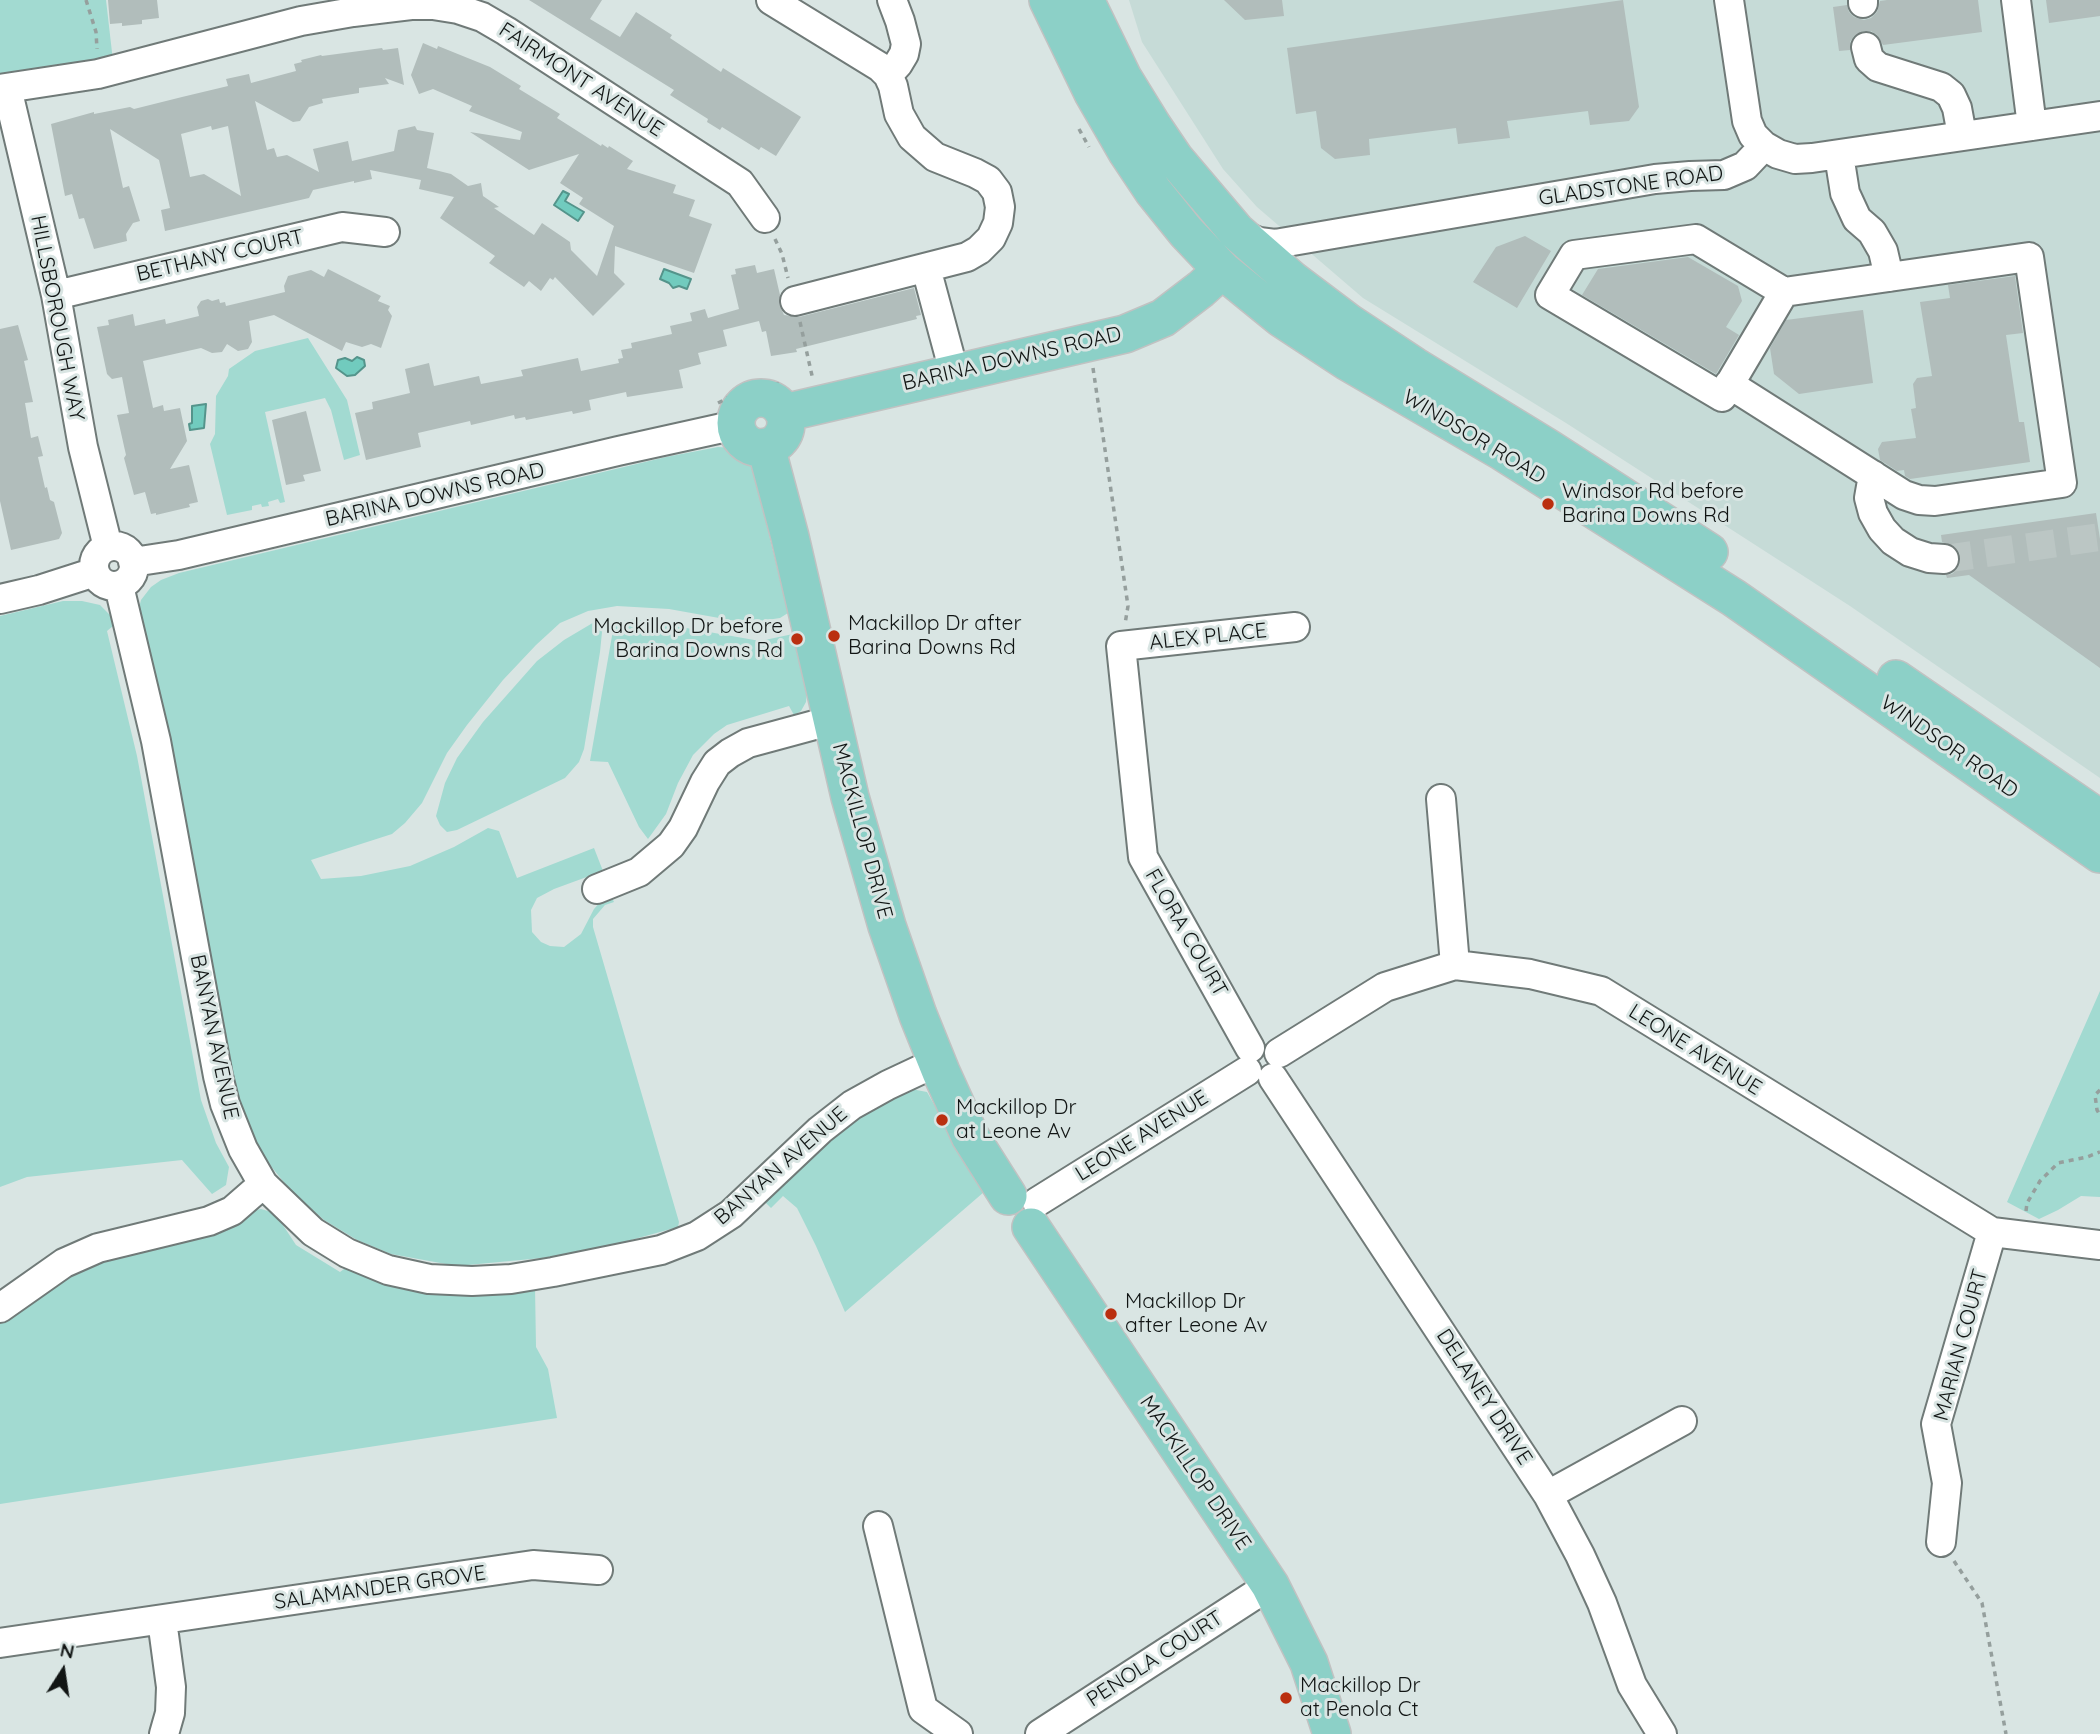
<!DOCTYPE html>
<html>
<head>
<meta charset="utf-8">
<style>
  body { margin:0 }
  #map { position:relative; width:2100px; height:1734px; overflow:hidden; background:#d9e5e3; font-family:Quicksand,sans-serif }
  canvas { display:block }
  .north { position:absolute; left:28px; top:1636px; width:70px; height:70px; -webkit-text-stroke:5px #d9e5e3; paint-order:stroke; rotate:12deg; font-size:19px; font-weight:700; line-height:28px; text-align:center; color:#111514 }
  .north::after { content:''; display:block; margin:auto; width:24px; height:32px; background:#111514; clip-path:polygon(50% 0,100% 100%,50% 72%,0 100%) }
</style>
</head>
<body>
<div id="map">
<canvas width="2100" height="1734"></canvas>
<div class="north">N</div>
</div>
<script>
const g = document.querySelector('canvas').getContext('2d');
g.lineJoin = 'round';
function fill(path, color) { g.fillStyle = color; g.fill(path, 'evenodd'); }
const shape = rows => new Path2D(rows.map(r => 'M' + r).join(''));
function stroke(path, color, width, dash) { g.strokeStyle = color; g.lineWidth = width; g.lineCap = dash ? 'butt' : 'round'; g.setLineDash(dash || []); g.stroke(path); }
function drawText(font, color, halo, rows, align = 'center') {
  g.font = font + ' Quicksand,sans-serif'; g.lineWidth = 6; g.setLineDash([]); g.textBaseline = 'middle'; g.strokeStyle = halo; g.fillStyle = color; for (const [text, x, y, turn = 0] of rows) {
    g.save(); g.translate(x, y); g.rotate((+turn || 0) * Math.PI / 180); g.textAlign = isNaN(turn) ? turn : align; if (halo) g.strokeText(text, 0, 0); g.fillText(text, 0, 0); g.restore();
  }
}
fill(shape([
  [1129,0,2100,0,2100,778,1850,606,1566,423,1363,298,1257,207,1223,169,1142,42]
]), '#c6dbd7');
fill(shape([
  [0,0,106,0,113,61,0,77],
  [308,338,347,400,360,455,344,460,331,410,325,398,265,412,285,502,280,503,278,499,268,502,269,506,262,507,261,504,252,506,252,510,227,515,210,444,215,434,216,396,228,376,229,369,255,351],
  [718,447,734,448,746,454,751,460,788,613,780,618,747,623,669,609,617,606,588,611,560,623,536,645,503,680,467,725,447,753,422,803,405,823,392,834,311,860,321,879,361,876,410,866,454,847,488,828,499,831,517,878,594,848,603,871,554,889,537,898,531,910,532,932,541,942,550,946,564,947,581,934,594,909,603,899,611,896,614,902,605,905,593,919,593,927,679,1222,678,1227,613,1245,563,1256,457,1266,391,1254,357,1240,324,1220,291,1191,270,1165,253,1138,240,1107,230,1068,140,620,139,608,141,600,151,587,161,580,179,573,666,457],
  [63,601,82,601,100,605,110,615,113,626,107,631,137,756,201,1100,216,1143,229,1167,226,1185,212,1194,182,1160,27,1177,0,1187,0,616],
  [635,619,760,641,793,634,807,693,806,702,801,711,794,715,789,706,727,725,714,734,693,755,678,783,666,814,648,839,639,827,608,762,590,761,612,636,615,625,622,621],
  [596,621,603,622,600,652,584,749,579,762,565,778,457,830,447,832,440,825,436,816,445,783,457,758,483,722,537,661,564,640],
  [2100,991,2100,1197,2081,1196,2058,1210,2039,1219,2007,1202],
  [911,1089,927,1092,984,1192,845,1312,816,1246,797,1208,783,1196,771,1208,765,1202,825,1143,858,1118],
  [261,1209,275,1213,296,1245,340,1272,348,1266,535,1287,536,1347,548,1369,557,1418,0,1504,0,1324,51,1285,91,1265,224,1229,256,1210]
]), '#a2dad1');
const water = shape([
  [563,191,569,194,565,201,584,212,578,221,554,205,563,191],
  [664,269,691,279,687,289,679,286,673,288,669,283,660,279,664,269],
  [357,357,364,360,365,366,355,375,347,376,336,368,338,360,345,358,352,361,357,357],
  [206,404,204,428,190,430,189,424,192,423,192,406,206,404]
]);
fill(water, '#71cbbe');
stroke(water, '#54948b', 2);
fill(shape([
  [108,0,157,0,159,18,142,20,142,24,122,26,122,23,110,24],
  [529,0,602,0,590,19,620,37,636,12,672,35,670,38,721,72,723,68,801,117,776,156,761,147,759,150,722,127,720,130,707,122,708,119,670,95,674,90],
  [1224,0,1282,0,1284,16,1245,20],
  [1623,0,1639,107,1629,121,1590,125,1588,111,1507,121,1510,138,1458,144,1456,128,1369,139,1370,155,1335,159,1321,148,1316,111,1296,114,1287,48],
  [1887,0,1978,0,1982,32,1883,45,1877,35,1871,31,1863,31,1854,36,1850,42,1850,50,1839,51,1833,7,1847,5,1849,12,1854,17,1864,20,1871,18,1877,12,1880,1],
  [2046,0,2100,0,2100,16,2049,23],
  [423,43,437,49,438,46,490,67,521,86,519,89,560,114,557,118,601,146,602,144,608,148,609,146,633,161,627,169,676,185,673,193,695,200,689,216,712,224,694,273,615,246,614,273,625,284,593,316,555,277,553,280,550,278,541,291,529,281,524,287,489,263,495,256,440,218,454,197,419,189,421,180,370,170,372,179,354,183,354,181,313,190,309,198,165,231,161,210,170,208,159,160,110,129,123,188,129,186,140,221,133,223,126,234,127,241,94,249,84,218,79,219,72,194,65,196,51,124,94,112,94,114,130,107,134,109,182,97,228,86,226,79,249,74,251,83,296,71,294,64,302,62,301,60,321,55,322,56,382,48,383,50,398,48,404,85,385,78,389,84,359,88,359,93,322,99,323,103,309,107,300,121,293,122,255,101,267,150,274,148,277,157,287,155,319,172,313,149,348,141,352,161,394,151,398,130,415,126,417,130,434,133,427,168,451,174,468,186,481,183,483,196,499,207,494,208,534,235,542,223,570,242,571,250,597,276,614,226,579,204,583,198,560,183,579,154,529,170,470,132,520,140,522,132,469,111,472,106,433,89,419,94,411,75],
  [211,126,212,130,228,126,241,196,204,174,190,177,181,134],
  [1525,236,1551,251,1517,308,1473,282,1496,247],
  [1688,257,1738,286,1742,301,1726,327,1739,335,1716,374,1582,295,1598,269],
  [755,265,757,273,774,269,780,295,779,304,784,315,799,317,914,288,921,315,916,316,917,319,796,349,797,352,771,356,766,331,762,332,759,321,723,330,727,346,698,353,701,364,679,370,683,388,627,397,626,392,589,400,591,410,573,414,572,411,526,420,525,417,515,419,514,415,471,425,470,421,418,433,421,447,366,460,355,413,373,409,372,402,410,393,405,369,429,363,434,386,479,376,481,384,523,376,521,370,578,358,581,371,619,363,618,359,623,358,621,350,632,348,631,343,672,334,670,326,692,321,690,313,705,309,708,318,739,309,731,275,736,274,735,269],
  [328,269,381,296,378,301,390,306,388,310,392,316,381,348,371,344,362,347,346,342,342,351,274,315,249,321,252,342,248,349,238,351,227,344,222,352,212,353,201,348,143,361,153,408,163,405,164,411,180,408,187,441,170,469,189,465,198,502,189,504,190,507,156,515,156,513,151,514,145,492,134,495,124,458,126,455,117,415,129,413,122,377,112,379,107,374,97,327,109,325,108,320,133,314,135,326,165,319,166,324,199,316,197,307,201,301,208,299,212,301,219,299,220,303,225,302,226,306,285,292,284,286,288,276,311,270,324,277],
  [2015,276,2023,333,2006,335,2019,422,2024,422,2030,462,1910,479,1905,476,1904,470,1897,471,1880,460,1878,449,1882,442,1916,438,1911,409,1916,408,1913,384,1917,378,1932,376,1920,302,1950,298,1948,285],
  [1863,310,1873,383,1799,394,1774,374,1770,348,1786,320],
  [18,325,28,360,24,361,33,402,25,403,31,438,38,436,43,456,38,457,45,488,47,487,50,500,54,502,62,533,59,539,11,550,0,501,0,329],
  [306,411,321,471,303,475,305,481,286,485,272,420],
  [2096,513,2100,539,2100,668,1969,575,1947,578,1946,575,1952,574,1957,569,1961,559,1959,552,1954,546,1942,542,1941,535]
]), '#b1bdbb');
stroke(shape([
  [1944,559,2100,537]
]), '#bbc6c4', 28, [28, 14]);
const minor = shape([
  [771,0,880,67,888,75,893,86,899,114,912,137,935,157,975,173,988,180,997,192,1000,207,998,223,991,238,979,250,967,257,795,301],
  [1729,0,1747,121,1753,135,1764,146,1778,154,1795,159,1812,158,2100,116],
  [1863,0,1863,3],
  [2016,0,2032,126],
  [1866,47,1869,59,1878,67,1941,87,1951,95,1957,108,1962,135],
  [888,75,898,64,904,54,906,44,900,21,892,0],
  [7,88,56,295,83,447,108,547],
  [0,89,98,74,301,21,353,12,411,5,433,5,458,9,482,17,506,31,740,183,765,218],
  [1839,155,1845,193,1857,219,1872,232,1883,251,1889,277],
  [1242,235,1259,242,1275,244,1655,179,1690,176,1724,175,1745,166,1764,146],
  [1696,239,1784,292,1722,397,1550,295,1574,255,1696,239],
  [926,268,954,372],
  [56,295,342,227,385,232],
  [1729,384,1904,495,1919,500,1935,501,2062,483,2029,257,1784,292],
  [1873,475,1869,498,1873,513,1882,529,1893,541,1910,552,1929,558,1944,559],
  '94 566a20 20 0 1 1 40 0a20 20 0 1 1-40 0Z',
  [133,562,179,555,618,451,736,425],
  [119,586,156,741,218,1076,225,1104,243,1149,263,1184,313,1232,347,1253,388,1270,429,1279,472,1281,511,1279,553,1272,661,1250,697,1236,731,1214,820,1130,852,1105,888,1085,937,1062],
  [0,599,39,590,95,572],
  [1441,799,1455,965],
  [597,889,639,872,671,845,683,828,705,782,717,763,730,753,748,743,833,720],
  [1250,1048,1143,857,1121,646,1295,627],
  [1279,1053,1385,987,1455,965,1530,974,1601,991,1992,1232,2100,1245],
  [1273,1078,1548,1495,1580,1555,1602,1603,1632,1685,1662,1734],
  [1037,1202,1247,1071],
  [0,1308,64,1263,98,1248,209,1221,232,1211,263,1184],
  [1548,1495,1682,1421],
  [878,1526,923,1709,958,1734],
  [1941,1542,1947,1483,1936,1424,1992,1232],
  [162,1620,171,1687,170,1713,164,1734],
  [0,1643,533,1565,598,1570],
  [1040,1734,1270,1585]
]);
const major = shape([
  [1048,0,1093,93,1127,152,1153,191,1186,232,1222,270,1281,318,1348,362,1503,452,1734,598,2100,854],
  [1085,0,1123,78,1152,125,1175,159,1236,231,1292,280,1349,323,1414,366,1548,448,1709,552],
  '736 423a25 25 0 1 1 50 0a25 25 0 1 1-50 0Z',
  [784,413,1125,334,1163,318,1201,289,1222,270],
  [766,447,790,537,850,797,887,926,918,1015,941,1072,970,1136,1008,1196],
  [1896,679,2100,819],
  [1031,1227,1270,1585,1309,1663,1332,1734]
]);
stroke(minor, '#707a78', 32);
stroke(major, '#c1c2c2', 40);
stroke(shape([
  [86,0,96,32,97,49],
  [1079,129,1089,147],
  [775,239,782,254,788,278],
  [800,322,813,380],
  [1093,368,1128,606,1125,624],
  [718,403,751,386,779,384],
  [2100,1090,2095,1095,2097,1110,2100,1115],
  [2026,1211,2027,1203,2040,1181,2058,1163,2087,1157,2100,1152],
  [1954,1561,1982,1603,2006,1734]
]), '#959f9d', 3.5, [5, 5]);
stroke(minor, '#fff', 28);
stroke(major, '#8cd0c7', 37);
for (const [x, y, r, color] of [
  [1548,504,7,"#ba2f0f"],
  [834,636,7,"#ba2f0f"],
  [797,639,7,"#ba2f0f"],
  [942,1120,7,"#ba2f0f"],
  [1111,1314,7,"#ba2f0f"],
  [1286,1698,7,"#ba2f0f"]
]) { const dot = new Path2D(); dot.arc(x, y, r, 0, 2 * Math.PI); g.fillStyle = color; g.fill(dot); stroke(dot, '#d9e5e3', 2.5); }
drawText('21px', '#111514', '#d9e5e3', [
  ["FAIRMONT AVENUE",581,80,33],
  ["GLADSTONE ROAD",1631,186,-8],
  ["BETHANY COURT",220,256,-13],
  ["HILLSBOROUGH WAY",57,318,79],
  ["BARINA DOWNS ROAD",1012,359,-13],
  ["WINDSOR ROAD",1474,437,31],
  ["BARINA DOWNS ROAD",435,495,-13],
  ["ALEX PLACE",1208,637,-6],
  ["WINDSOR ROAD",1949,747,35],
  ["MACKILLOP DRIVE",862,831,75],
  ["FLORA COURT",1186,933,60],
  ["BANYAN AVENUE",214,1037,78],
  ["LEONE AVENUE",1695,1050,32],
  ["LEONE AVENUE",1142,1136,-32],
  ["BANYAN AVENUE",781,1166,-41],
  ["MARIAN COURT",1961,1345,-75],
  ["DELANEY DRIVE",1484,1397,57],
  ["MACKILLOP DRIVE",1195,1473,56],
  ["SALAMANDER GROVE",380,1588,-8],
  ["PENOLA COURT",1155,1659,-33]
]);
drawText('21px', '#111514', '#d9e5e3', [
  ["Windsor Rd before",1562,492],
  ["Barina Downs Rd",1562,516],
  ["Mackillop Dr after",848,624],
  ["Barina Downs Rd",848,648],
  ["Mackillop Dr before",783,627,"right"],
  ["Barina Downs Rd",783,651,"right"],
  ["Mackillop Dr",956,1108],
  ["at Leone Av",956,1132],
  ["Mackillop Dr",1125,1302],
  ["after Leone Av",1125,1326],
  ["Mackillop Dr",1300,1686],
  ["at Penola Ct",1300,1710]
], 'left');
</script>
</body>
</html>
